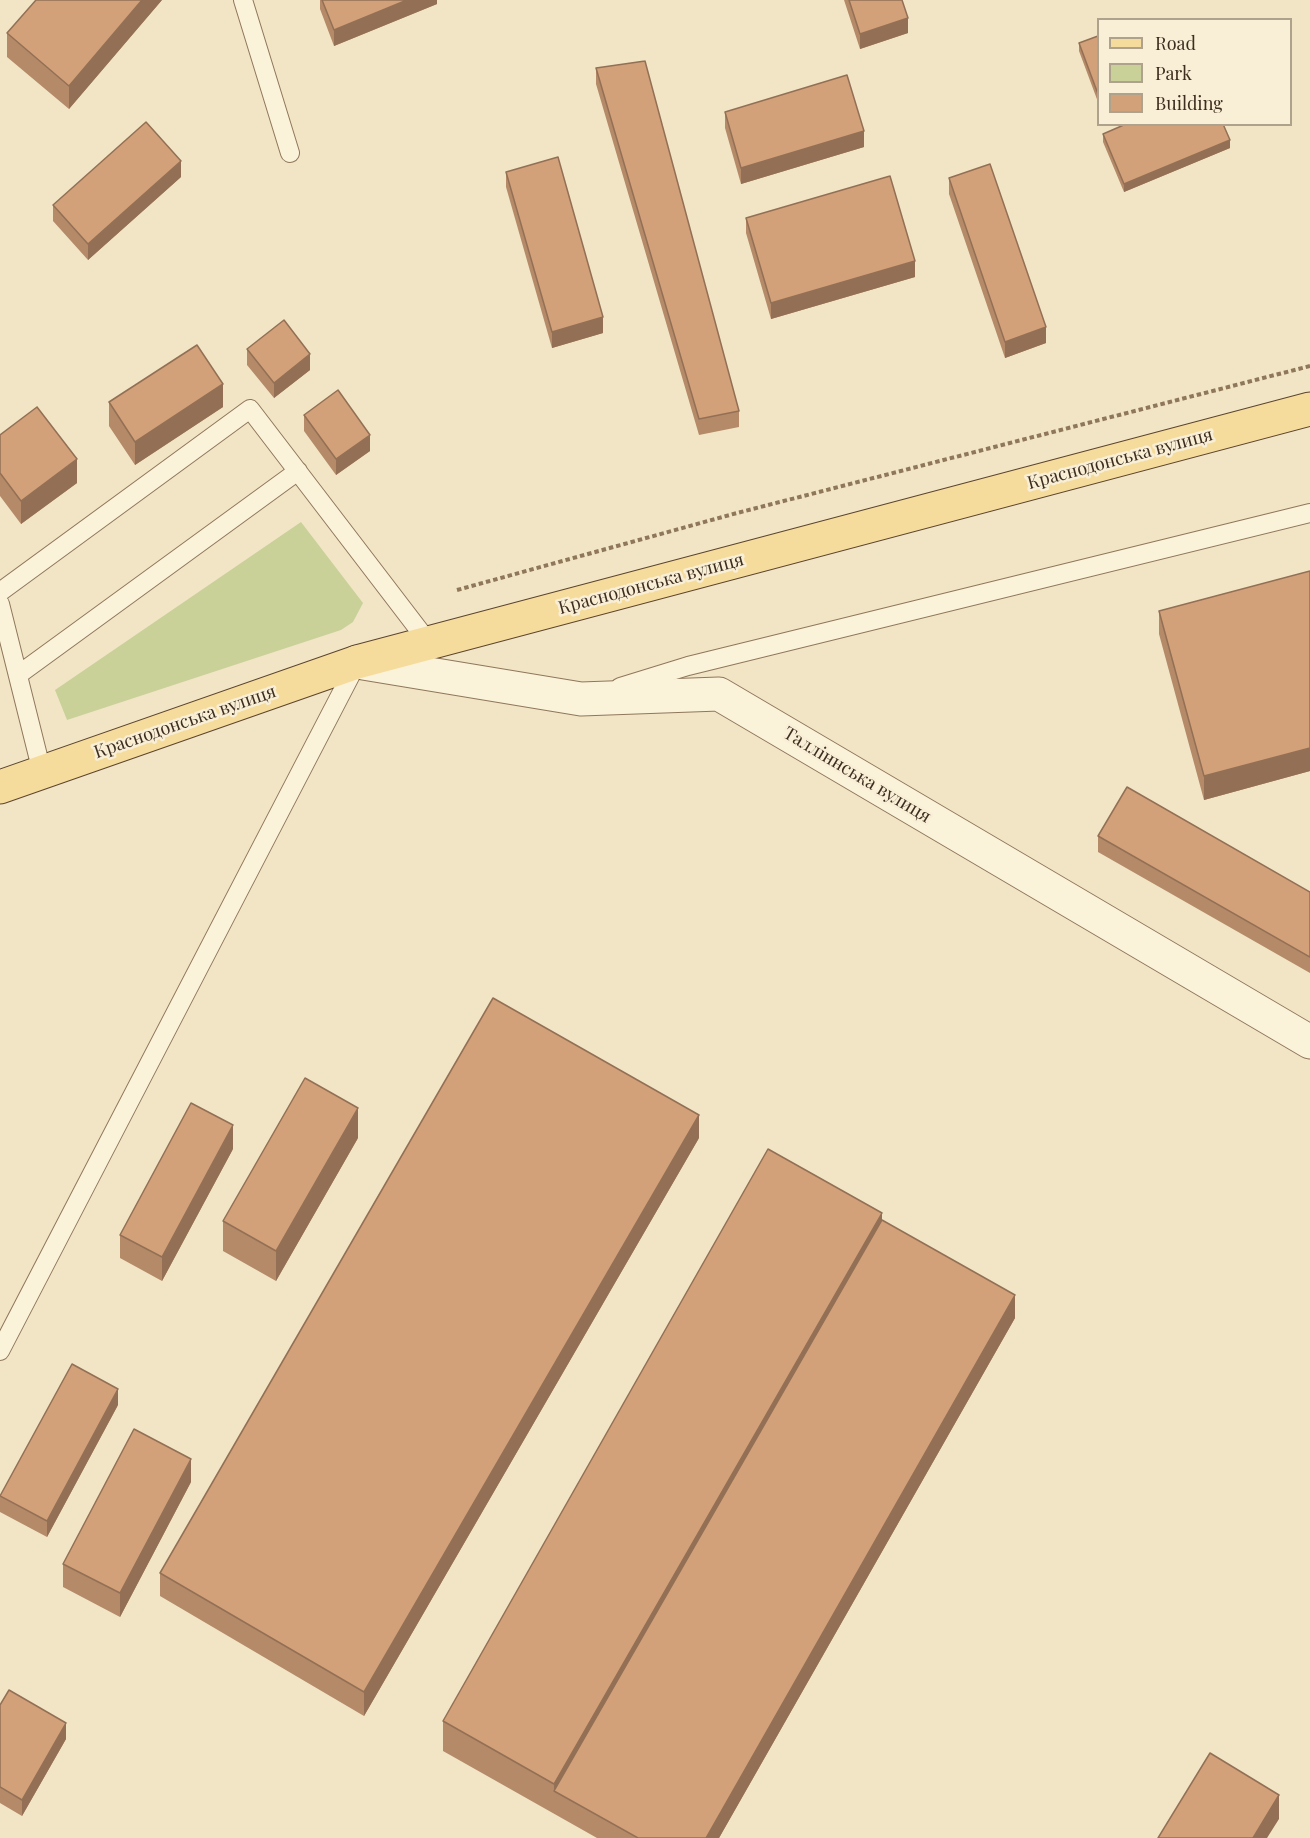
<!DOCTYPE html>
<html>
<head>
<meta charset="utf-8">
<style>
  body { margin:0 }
  #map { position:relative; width:1310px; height:1838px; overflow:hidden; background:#f1e5c6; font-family:"Playfair Display",serif }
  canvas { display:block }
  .legend { position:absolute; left:1097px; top:18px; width:195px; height:108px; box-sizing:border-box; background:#f8efd6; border:2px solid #aea28d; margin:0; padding:8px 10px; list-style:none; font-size:18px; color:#3e2e1f }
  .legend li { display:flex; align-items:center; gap:12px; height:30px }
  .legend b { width:30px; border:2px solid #aea28d }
</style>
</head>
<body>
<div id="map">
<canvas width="1310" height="1838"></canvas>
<ul class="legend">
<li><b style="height:8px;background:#f6dc9c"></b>Road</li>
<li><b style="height:16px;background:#c9d199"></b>Park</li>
<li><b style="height:16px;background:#d2a079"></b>Building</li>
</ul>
</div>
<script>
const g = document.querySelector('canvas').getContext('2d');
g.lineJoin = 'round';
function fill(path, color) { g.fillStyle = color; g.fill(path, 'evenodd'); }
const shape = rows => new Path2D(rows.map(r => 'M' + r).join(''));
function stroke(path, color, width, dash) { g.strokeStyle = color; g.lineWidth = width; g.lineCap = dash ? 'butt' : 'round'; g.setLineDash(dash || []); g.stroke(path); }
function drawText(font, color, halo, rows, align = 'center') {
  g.font = font + ' "Playfair Display",serif'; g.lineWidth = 5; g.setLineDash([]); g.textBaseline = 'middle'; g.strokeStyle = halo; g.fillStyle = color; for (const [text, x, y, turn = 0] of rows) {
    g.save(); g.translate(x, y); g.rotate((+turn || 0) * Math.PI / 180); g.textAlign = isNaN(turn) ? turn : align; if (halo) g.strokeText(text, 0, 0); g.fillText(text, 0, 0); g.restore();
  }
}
fill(shape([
  [301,522,363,603,353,622,341,630,67,720,55,690]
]), '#c9d199');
const service = shape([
  [243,0,290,153],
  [0,592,250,409,429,643],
  [0,604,42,772],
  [18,675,298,471],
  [620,687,688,666,1310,513],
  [0,1351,357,663]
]);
const tertiary = shape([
  [357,662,581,699,719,694,1310,1042]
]);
const primary = shape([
  [0,787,357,662,1310,409]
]);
stroke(service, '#8f775a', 20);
stroke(tertiary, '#8f775a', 35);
stroke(primary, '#5c442e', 35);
stroke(shape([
  [457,590,737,513,1310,366]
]), '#8f775a', 4, [4.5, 3]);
stroke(service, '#fbf2da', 18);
stroke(tertiary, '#fbf2da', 33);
stroke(primary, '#f6dc9c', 33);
fill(shape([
  [162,0,69,109,7,57,7,33],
  [320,0,437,0,437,4,334,46,320,9],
  [844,0,902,0,908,33,860,49],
  [1098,36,1098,102,1079,51,1079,43],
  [596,68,739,411,739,427,699,435,596,84],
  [725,112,864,147,741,184,725,128],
  [1103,134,1230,148,1124,192,1103,142],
  [506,172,603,333,552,348,506,187],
  [181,177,88,260,53,221,53,205],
  [949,178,1046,343,1005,358,949,194],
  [746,218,915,277,771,319,746,233],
  [247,349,310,370,274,398,247,365],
  [109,402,223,407,135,465,109,426],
  [304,415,370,451,336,475,304,431],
  [0,435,77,483,21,524,0,496],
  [1310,571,1310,771,1204,800,1159,634,1159,611],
  [1098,836,1310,892,1310,973,1098,852],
  [358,1138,276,1281,223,1251,223,1221],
  [699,1138,364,1716,160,1596,160,1573],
  [233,1149,162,1281,120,1258,120,1235],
  [882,1220,1015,1318,719,1838,597,1838,443,1751,443,1721],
  [118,1405,47,1537,0,1512,0,1496],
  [191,1482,120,1617,63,1587,63,1564],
  [0,1705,66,1739,22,1816,0,1803]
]), '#b58a68');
fill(shape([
  [142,0,162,0,69,109,69,86],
  [407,0,437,0,437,4,334,46,334,30],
  [908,18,908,33,860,49,860,34],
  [864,131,864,147,741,184,741,168],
  [1230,140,1230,148,1124,192,1124,184],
  [181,161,181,177,88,260,88,244],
  [915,261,915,277,771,319,771,303],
  [603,317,603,333,552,348,552,332],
  [1046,327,1046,343,1005,358,1005,342],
  [310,354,310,370,274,398,274,383],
  [223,384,223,407,135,465,135,442],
  [370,435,370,451,336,475,336,459],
  [77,459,77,483,21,524,21,501],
  [1310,748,1310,771,1204,800,1204,776],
  [358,1108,358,1138,276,1281,276,1251],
  [699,1115,699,1138,364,1716,364,1692],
  [233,1125,233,1149,162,1281,162,1257],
  [882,1213,882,1243,554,1791,554,1784],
  [1015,1295,1015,1318,719,1838,706,1838],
  [118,1389,118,1405,47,1537,47,1521],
  [191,1459,191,1482,120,1617,120,1593],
  [66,1723,66,1739,22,1816,22,1800],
  [1279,1795,1279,1819,1267,1838,1253,1838]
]), '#937055');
const building = shape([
  [36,0,142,0,69,86,7,33,36,0],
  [322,0,407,0,334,30,322,0],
  [849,0,902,0,908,18,860,34,849,0],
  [1098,36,1098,94,1079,43,1098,36],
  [645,61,739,411,699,419,596,68,645,61],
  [847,75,864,131,741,168,725,112,847,75],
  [146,122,181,161,88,244,53,205,146,122],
  [1126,124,1223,124,1230,140,1124,184,1103,134,1126,124],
  [558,157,603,317,552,332,506,172,558,157],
  [990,164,1046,327,1005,342,949,178,990,164],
  [890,176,915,261,771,303,746,218,890,176],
  [284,320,310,354,274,383,247,349,284,320],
  [197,345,223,384,135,442,109,402,197,345],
  [338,390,370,435,336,459,304,415,338,390],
  [37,407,77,459,21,501,0,473,0,435,37,407],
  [1310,571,1310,748,1204,776,1159,611,1310,571],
  [1127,787,1310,892,1310,957,1098,836,1127,787],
  [493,998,699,1115,364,1692,160,1573,493,998],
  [305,1078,358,1108,276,1251,223,1221,305,1078],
  [191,1103,233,1125,162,1257,120,1235,191,1103],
  [768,1149,882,1213,554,1784,443,1721,768,1149],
  [882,1220,1015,1295,706,1838,638,1838,554,1791,882,1220],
  [72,1364,118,1389,47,1521,0,1496,72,1364],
  [134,1429,191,1459,120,1593,63,1564,134,1429],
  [9,1690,66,1723,22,1800,0,1787,0,1705,9,1690],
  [1210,1753,1279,1795,1253,1838,1158,1838,1210,1753]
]);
fill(building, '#d2a079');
stroke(building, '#937055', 1.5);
drawText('18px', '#3e2e1f', '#f8efd6', [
  ["Краснодонська вулиця",1120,459,-15],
  ["Краснодонська вулиця",651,584,-15],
  ["Краснодонська вулиця",185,722,-19],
  ["Талліннська вулиця",857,775,31]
]);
</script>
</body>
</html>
